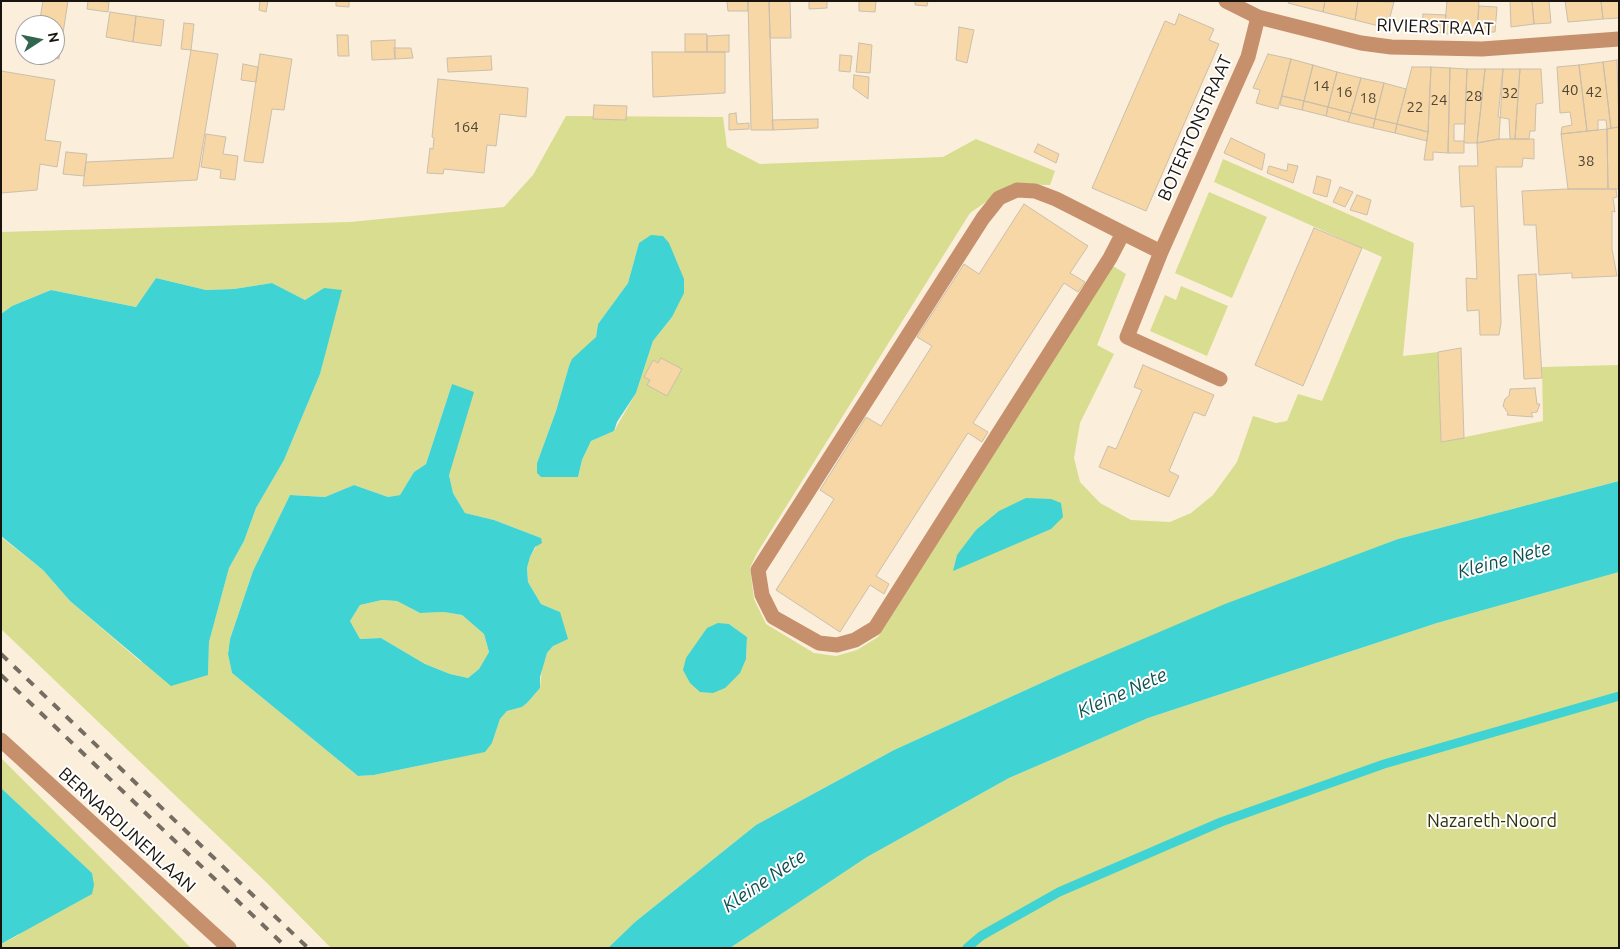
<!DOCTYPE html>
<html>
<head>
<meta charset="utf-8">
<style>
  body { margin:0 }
  #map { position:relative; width:1620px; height:949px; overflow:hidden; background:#fbefdc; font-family:Ubuntu,sans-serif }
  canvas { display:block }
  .frame { position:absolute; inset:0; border:2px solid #19140e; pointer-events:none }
  .north { position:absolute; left:15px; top:15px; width:50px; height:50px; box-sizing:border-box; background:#fff; border:1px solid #a3a19f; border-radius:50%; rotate:79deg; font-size:14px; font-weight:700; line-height:20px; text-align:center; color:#19140e }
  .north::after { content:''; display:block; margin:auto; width:18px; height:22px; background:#30674e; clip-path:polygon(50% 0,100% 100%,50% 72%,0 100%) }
</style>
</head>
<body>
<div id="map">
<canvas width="1620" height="949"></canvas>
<div class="frame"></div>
<div class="north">N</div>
</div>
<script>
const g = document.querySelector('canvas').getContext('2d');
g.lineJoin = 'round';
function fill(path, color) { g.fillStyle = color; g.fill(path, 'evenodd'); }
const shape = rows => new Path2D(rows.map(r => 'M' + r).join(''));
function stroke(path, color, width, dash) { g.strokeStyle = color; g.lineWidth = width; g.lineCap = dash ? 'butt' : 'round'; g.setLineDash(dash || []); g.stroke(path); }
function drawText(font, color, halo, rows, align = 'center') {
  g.font = font + ' Ubuntu,sans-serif'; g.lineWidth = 4; g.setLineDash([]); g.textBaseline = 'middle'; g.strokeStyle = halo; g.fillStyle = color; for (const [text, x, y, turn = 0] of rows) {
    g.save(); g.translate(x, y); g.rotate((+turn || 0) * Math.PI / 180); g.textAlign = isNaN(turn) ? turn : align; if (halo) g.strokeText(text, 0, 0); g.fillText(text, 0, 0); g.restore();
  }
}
fill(shape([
  [566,116,723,117,727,147,760,164,943,157,976,139,1055,171,1050,185,1012,184,970,213,757,553,750,568,754,599,766,624,814,653,836,656,857,650,878,637,1029,392,1113,266,1126,274,1097,345,1114,354,1080,423,1074,458,1080,482,1100,503,1131,520,1170,522,1191,513,1213,495,1237,462,1253,416,1276,423,1287,421,1298,394,1322,401,1382,257,1214,182,1223,159,1414,243,1403,356,1438,352,1441,442,1543,421,1542,367,1619,365,1619,481,1398,539,1061,674,894,750,756,825,635,922,608,948,331,948,267,883,1,629,1,537,43,570,70,601,140,661,208,675,209,642,229,568,244,541,256,508,284,460,320,374,323,361,324,288,305,300,272,283,234,289,206,290,156,278,136,307,51,290,12,306,1,314,1,232,350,222,504,207,533,175],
  [639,243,672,317,653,341,636,393,614,431,591,441,582,460,578,477,542,477,537,473,537,463,556,411,569,366,596,337,598,324,628,283],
  [452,384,449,475,453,493,465,513,494,520,541,538,530,557,527,568,528,582,541,604,560,612,553,646,547,653,542,667,540,688,528,702,522,707,507,711,500,719,492,743,451,759,374,775,358,776,232,673,228,653,230,639,253,571,290,495,325,497,354,485,388,497,400,495,414,472,426,464],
  [729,624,747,637,746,659],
  [1209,192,1267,217,1232,298,1175,273],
  [1181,286,1228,306,1207,356,1150,331,1165,295,1176,300],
  [1619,572,1619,948,730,948,867,857,1009,778,1148,718,1437,623],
  [382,600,397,601,420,613,444,612,462,615,484,634,489,652,479,669,468,678,450,674,425,664,381,638,360,639,350,621,360,605],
  [1,758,191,948,1,948,1,944,17,936,92,873,1,788]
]), '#d8dd8f');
fill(shape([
  [651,235,663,236,669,243,684,279,684,293,672,317,653,341,636,393,617,422,614,431,591,441,582,460,578,477,541,477,537,473,537,463,556,411,569,366,572,359,596,337,598,324,628,283,639,243],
  [156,278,206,290,234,289,272,283,305,300,324,288,342,290,320,374,284,460,256,508,244,541,229,568,209,642,208,675,171,686,70,601,43,570,1,536,1,314,12,306,51,290,136,307],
  [452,384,474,392,449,475,453,493,465,513,494,520,541,538,542,543,535,547,530,557,527,568,528,582,541,604,560,612,568,639,553,646,547,653,540,677,540,688,528,702,522,707,507,711,500,719,492,743,485,752,374,775,358,776,232,673,228,654,230,639,253,571,290,495,325,497,354,485,388,497,400,495,414,472,426,464],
  [382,600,397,601,420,613,444,612,462,615,484,634,489,652,479,669,468,678,450,674,425,664,381,638,360,639,350,621,360,605],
  [1619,481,1619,572,1437,623,1148,718,1009,778,867,857,730,948,608,948,635,922,756,825,894,750,1061,674,1225,604,1398,539],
  [1026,498,1051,499,1061,503,1063,517,1051,529,953,571,957,555,976,530,999,511],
  [718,623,729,624,747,637,746,659,740,673,725,688,713,693,700,692,690,683,683,670,686,658,707,628],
  [1,788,92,873,94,885,92,894,1,944]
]), '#3fd3d4');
stroke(shape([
  [967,948,981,936,1059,892,1221,822,1384,764,1619,696]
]), '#3fd3d4', 9);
const building = shape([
  [43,1,68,1,59,59,36,55,55,55,55,25,39,25,43,1],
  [88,1,109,2,108,12,87,9,88,1],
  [260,1,268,1,266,12,259,10,260,1],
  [336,1,349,1,349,7,336,6,336,1],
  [727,1,748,1,748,11,728,11,727,1],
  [748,1,769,1,773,130,751,130,748,1],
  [769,1,790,1,791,38,770,38,769,1],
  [809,1,827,1,827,8,809,9,809,1],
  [859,1,876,1,875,12,859,11,859,1],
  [915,1,928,1,927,6,915,5,915,1],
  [1289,1,1325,1,1323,12,1288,3,1289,1],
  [1325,1,1358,1,1355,20,1323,12,1325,1],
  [1358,1,1394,2,1387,28,1355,20,1358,1],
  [1447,1,1479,1,1477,32,1444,34,1447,1],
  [1510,1,1532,1,1534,24,1511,27,1510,1],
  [1532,1,1549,1,1551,23,1534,24,1532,1],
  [1565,1,1601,1,1603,19,1568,22,1565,1],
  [1601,1,1619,1,1619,18,1603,19,1601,1],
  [1479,6,1497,7,1495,32,1477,32,1479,6],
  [110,12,136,16,133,42,106,37,110,12],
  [1179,14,1214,29,1209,40,1219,44,1146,211,1092,188,1165,21,1175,25,1179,14],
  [1423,14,1446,15,1445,33,1422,31,1423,14],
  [136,16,164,20,161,46,133,42,136,16],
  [184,23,194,24,191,50,181,49,184,23],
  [959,27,974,30,967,63,956,60,959,27],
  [685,34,707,34,707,52,685,52,685,34],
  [337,35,348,35,349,56,338,56,337,35],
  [729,35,729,52,707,52,707,36,729,35],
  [395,40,395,59,372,60,371,41,395,40],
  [859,43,872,45,870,73,856,72,859,43],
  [394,48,411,48,413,58,395,59,394,48],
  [191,50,218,54,197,180,83,186,86,162,173,158,191,50],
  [652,52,725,52,725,93,653,97,652,52],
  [260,54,292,59,284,110,272,109,263,163,244,161,260,54],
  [1268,54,1291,59,1278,109,1256,103,1260,90,1253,88,1268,54],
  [840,55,852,56,850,72,839,71,840,55],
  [491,56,492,70,448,72,447,58,491,56],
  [1291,59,1313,65,1304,101,1282,96,1291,59],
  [1617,60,1619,127,1611,128,1603,62,1617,60],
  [1603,62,1611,128,1607,129,1606,120,1598,120,1598,130,1587,131,1579,65,1603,62],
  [243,64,258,67,256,82,241,80,243,64],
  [1313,65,1337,72,1328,107,1304,101,1313,65],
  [1579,65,1587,131,1561,134,1562,127,1572,125,1570,112,1560,113,1557,67,1579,65],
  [1412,67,1431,67,1428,132,1397,124,1412,67],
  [1431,67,1450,68,1448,153,1433,152,1433,160,1424,160,1428,132,1431,67],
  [1450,68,1467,69,1465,124,1454,124,1454,141,1464,141,1464,153,1448,153,1450,68],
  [1467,69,1485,69,1477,143,1465,143,1464,141,1467,69],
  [1485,69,1503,69,1499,139,1477,143,1485,69],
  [1503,69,1520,69,1515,139,1510,139,1509,119,1498,117,1503,69],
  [1520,69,1541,69,1543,103,1536,104,1535,131,1530,131,1529,139,1515,139,1520,69],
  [1,71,55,80,45,140,61,142,57,167,40,164,37,190,1,193,1,71],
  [1337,72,1361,78,1351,113,1328,107,1337,72],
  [854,75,869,77,868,99,853,88,854,75],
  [1361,78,1384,83,1375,119,1351,113,1361,78],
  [438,79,528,88,526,117,500,114,496,146,487,145,484,173,444,169,443,174,427,173,430,148,433,149,434,138,432,137,438,79],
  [1384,83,1406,89,1397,124,1375,119,1384,83],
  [1282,96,1304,101,1302,110,1280,105,1282,96],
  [1304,101,1328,107,1326,116,1302,110,1304,101],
  [594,105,627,106,626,120,593,119,594,105],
  [1328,107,1351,113,1348,122,1326,116,1328,107],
  [736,113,737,124,749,123,749,129,729,130,729,114,736,113],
  [1351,113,1375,119,1373,128,1348,122,1351,113],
  [818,119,818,128,773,130,772,120,818,119],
  [1375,119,1397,124,1395,133,1373,128,1375,119],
  [1397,124,1428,132,1427,141,1395,133,1397,124],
  [1619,127,1619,189,1608,189,1607,129,1619,127],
  [1607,129,1608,189,1568,189,1561,134,1607,129],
  [206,134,226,137,223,154,238,156,235,180,220,178,221,170,201,167,206,134],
  [1231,138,1265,154,1262,170,1224,153,1231,138],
  [1499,139,1534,139,1534,159,1523,158,1522,167,1496,167,1501,323,1499,335,1480,335,1479,310,1467,311,1466,278,1477,279,1474,206,1461,207,1459,166,1478,166,1477,143,1499,139],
  [1038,144,1059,154,1056,163,1034,152,1038,144],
  [66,152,87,154,84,176,63,174,66,152],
  [1288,164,1298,166,1293,183,1267,173,1269,166,1287,171,1288,164],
  [1317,176,1331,180,1327,197,1313,193,1317,176],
  [1340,187,1353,192,1345,207,1333,202,1340,187],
  [1568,189,1616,189,1617,197,1613,198,1615,212,1612,211,1612,249,1617,276,1572,278,1572,273,1539,275,1536,225,1524,225,1522,191,1568,189],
  [1357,195,1371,200,1367,215,1350,210,1357,195],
  [1024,204,1088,246,1070,273,1085,282,1078,292,1064,283,973,423,988,432,982,442,968,433,876,576,889,584,884,594,870,585,840,632,776,590,834,499,820,490,866,417,881,426,932,346,917,337,964,264,979,274,1024,204],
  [1314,228,1362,248,1303,386,1255,365,1314,228],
  [1536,274,1542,378,1524,379,1518,275,1536,274],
  [1461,348,1464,438,1441,442,1438,352,1461,348],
  [661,358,682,369,667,396,647,385,650,380,644,377,653,360,658,363,661,358],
  [1143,365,1214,395,1205,416,1194,412,1169,471,1179,476,1169,497,1099,467,1108,446,1116,449,1142,390,1134,387,1143,365],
  [1535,388,1537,404,1540,404,1537,412,1531,413,1533,417,1507,415,1508,413,1503,406,1505,399,1509,396,1510,389,1535,388]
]);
fill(building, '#f7d7a6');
stroke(building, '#cabeac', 1);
stroke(shape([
  [1226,1,1258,17,1361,43,1391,47,1482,49,1619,39],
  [1123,233,1110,258,875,628,855,640,837,645,819,643,773,617,762,595,758,570,983,218,999,198,1017,190,1035,191,1056,199,1123,233,1161,252],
  [1220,379,1127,337,1161,252,1248,57,1258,17],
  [1,740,229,948]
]), '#c6906d', 15);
stroke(shape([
  [1,654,308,948],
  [1,675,287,948]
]), '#756d62', 4, [9, 9]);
drawText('15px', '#504534', null, [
  ["14",1321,86],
  ["40",1570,90],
  ["16",1344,92],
  ["42",1594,92],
  ["32",1510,93],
  ["28",1474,96],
  ["18",1368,98],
  ["24",1439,100],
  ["22",1415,107],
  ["164",466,127],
  ["38",1586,161]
]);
drawText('18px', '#19140e', '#fff', [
  ["RIVIERSTRAAT",1435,27,2],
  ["BOTERTONSTRAAT",1195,128,-66],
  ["BERNARDIJNENLAAN",127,830,42]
]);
drawText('18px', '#303207', '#fff', [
  ["Nazareth-Noord",1492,821]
]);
drawText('italic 19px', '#115050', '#fff', [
  ["Kleine Nete",1504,560,-15],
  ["Kleine Nete",1122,693,-24],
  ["Kleine Nete",764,881,-34]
]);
</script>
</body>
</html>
